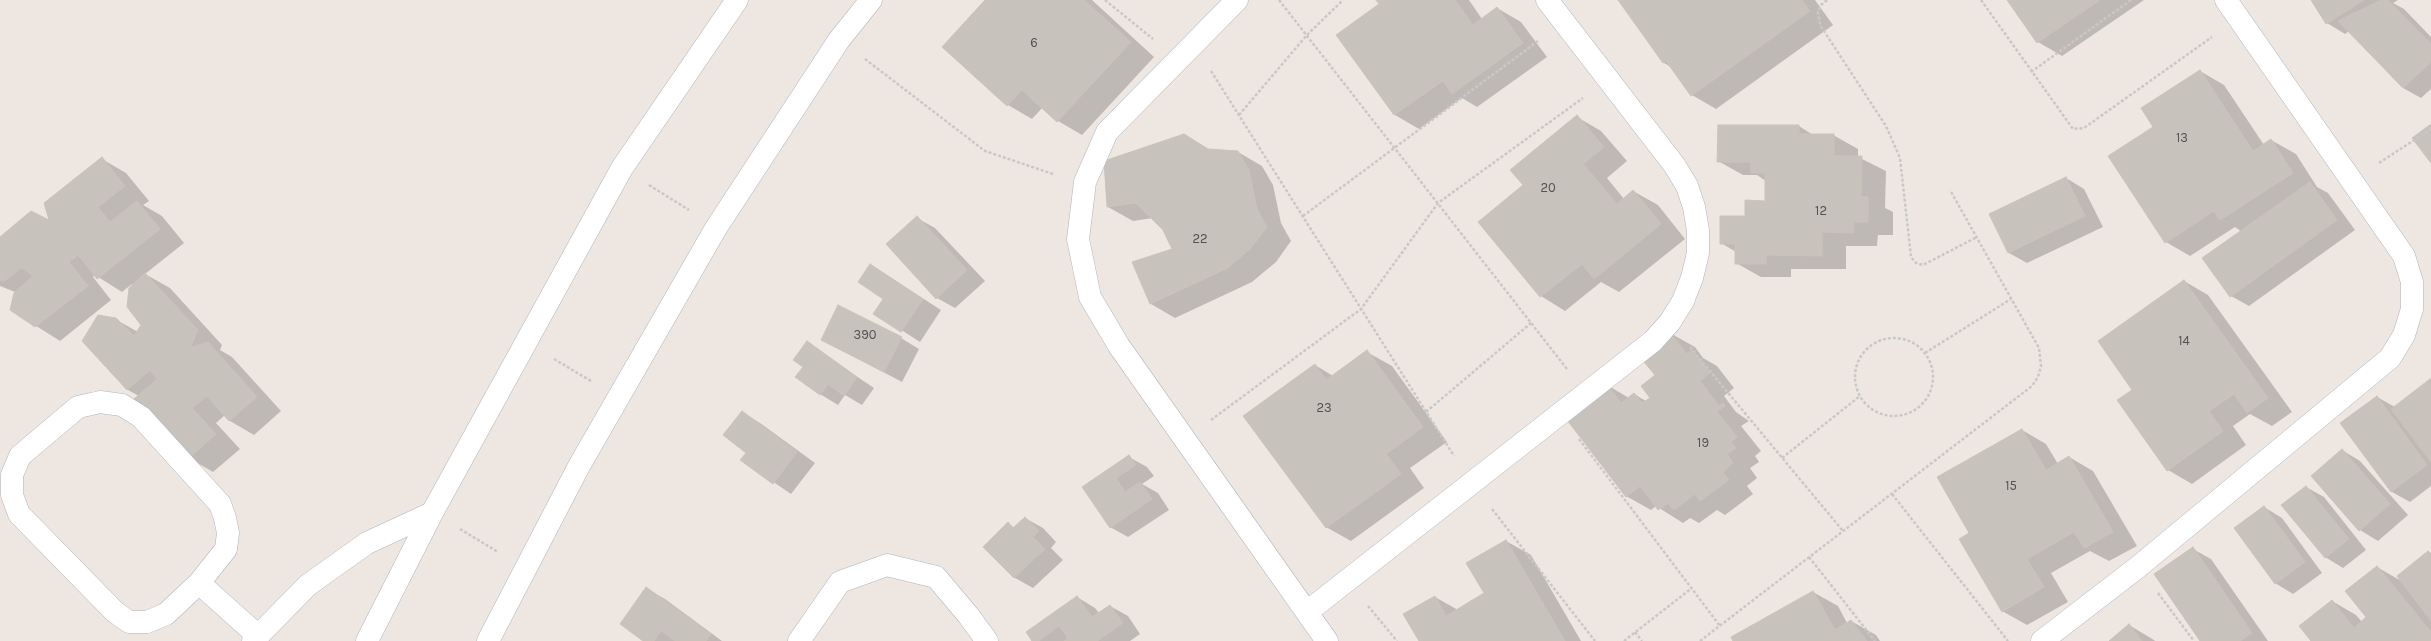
<!DOCTYPE html>
<html>
<head>
<meta charset="utf-8">
<style>
  body { margin:0 }
  canvas { display:block; background:#eee7e1 }
</style>
</head>
<body>
<canvas width="2431" height="641"></canvas>
<script>
const g = document.querySelector('canvas').getContext('2d');
g.lineJoin = 'round';
function fill(path, color) { g.fillStyle = color; g.fill(path, 'evenodd'); }
const shape = rows => new Path2D(rows.map(r => 'M' + r).join(''));
function stroke(path, color, width, dash) { g.strokeStyle = color; g.lineWidth = width; g.lineCap = dash ? 'butt' : 'round'; g.setLineDash(dash || []); g.stroke(path); }
function drawText(font, color, halo, rows, align = 'center') {
  g.font = font + ' Karla,sans-serif'; g.lineWidth = 3; g.setLineDash([]); g.textBaseline = 'middle'; g.strokeStyle = halo; g.fillStyle = color; for (const [text, x, y, turn = 0] of rows) {
    g.save(); g.translate(x, y); g.rotate((+turn || 0) * Math.PI / 180); g.textAlign = isNaN(turn) ? turn : align; if (halo) g.strokeText(text, 0, 0); g.fillText(text, 0, 0); g.restore();
  }
}
fill(shape([
  [987,0,1092,0,1154,57,1082,135,1058,121,1043,107,1032,119,1008,105,944,47],
  [1377,0,1469,0,1482,19,1497,8,1521,22,1547,57,1477,107,1462,98,1419,129,1395,115,1380,5],
  [1619,0,1815,0,1833,25,1716,109,1692,95,1671,67,1664,63],
  [2008,0,2144,0,2062,56,2038,42],
  [2312,0,2398,0,2393,3,2404,9,2431,37,2431,89,2421,98,2403,88,2349,31,2345,34,2327,23],
  [2200,71,2224,85,2264,145,2271,140,2296,154,2317,187,2328,193,2355,230,2249,306,2231,296,2242,232,2235,227,2190,256,2166,242,2155,127],
  [1577,117,1601,131,1627,161,1607,178,1624,199,1633,191,1658,205,1685,239,1619,292,1601,282,1565,311,1541,296,1479,222,1524,185],
  [1799,126,1813,135,1833,135,1858,149,1858,157,1886,171,1885,208,1893,212,1893,235,1878,235,1877,246,1846,246,1846,269,1791,269,1791,277,1761,277,1736,263,1736,252,1721,243,1746,217,1766,202,1766,181,1757,175,1743,175,1718,161],
  [1210,151,1238,152,1262,166,1273,185,1281,223,1291,241,1276,262,1252,282,1175,318,1151,304,1133,263,1174,250,1164,229,1153,218,1133,221,1108,207],
  [102,159,126,173,149,201,143,205,162,216,184,243,145,274,170,288,222,345,220,350,232,357,281,411,254,435,230,421,225,415,216,423,240,449,213,472,189,458,139,396,128,390,83,340,115,319,138,332,142,325,132,284,122,292,95,275,93,277,111,300,60,341,11,310,15,292,0,286,0,238,51,222],
  [2066,178,2084,189,2103,227,2027,263,2009,253],
  [917,218,935,228,985,281,955,308,937,298],
  [871,265,941,310,920,342,875,313,884,299],
  [2184,281,2208,295,2292,412,2272,426,2250,414,2233,426,2246,445,2192,484,2168,470],
  [1670,333,1695,347,1703,358,1717,366,1734,388,1724,396,1736,412,1749,421,1741,426,1761,451,1755,456,1759,462,1750,468,1757,478,1747,486,1753,494,1725,515,1717,510,1699,523,1690,518,1683,523,1656,506,1651,510,1626,496,1607,385,1629,398,1634,394,1646,401,1651,398],
  [901,338,919,349,902,382,822,340],
  [807,343,874,388,862,405,845,395,838,405,820,394,805,367],
  [1367,352,1392,366,1447,442,1410,468,1424,488,1351,541,1326,527,1315,365,1333,376],
  [2431,381,2431,486,2410,502,2392,492,2377,397,2395,407],
  [742,412,760,423,815,463,791,494,741,460,747,453],
  [2022,430,2046,444,2058,464,2069,457,2093,471,2137,546,2109,561,2090,551,2051,573,2068,602,2027,625,2002,611,1971,533],
  [2342,450,2360,461,2408,515,2378,541,2360,530],
  [1129,457,1147,467,1154,476,1142,484,1158,493,1169,510,1128,537,1110,527,1083,487],
  [2306,487,2324,497,2366,550,2343,568,2325,557],
  [2264,507,2282,518,2322,573,2293,594,2275,583],
  [1025,518,1043,528,1056,542,1051,548,1063,560,1033,588,1015,578,985,547,1008,524,1015,528],
  [1506,541,1531,555,1581,641,1420,641,1435,597,1458,610,1485,594],
  [2193,549,2211,559,2268,641,2201,641],
  [2429,552,2431,553,2431,641,2312,641,2332,601,2356,615,2362,622,2368,617,2377,567,2403,582],
  [647,589,665,599,722,641,645,641],
  [1813,592,1838,606,1847,623,1851,621,1876,635,1880,641,1734,641],
  [1077,597,1095,608,1099,613,1110,606,1128,616,1140,634,1130,641,1034,641],
  [2129,625,2154,640,2155,641,2110,641]
]), '#0003');
const building = shape([
  [985,0,1084,0,1131,42,1057,122,1022,90,1007,106,942,47,985,0],
  [1376,0,1455,0,1473,25,1497,7,1523,43,1452,94,1443,81,1394,115,1336,35,1379,4,1376,0],
  [1618,0,1802,0,1810,11,1691,96,1666,61,1663,63,1618,0],
  [2007,0,2100,0,2037,43,2007,0],
  [2311,0,2364,0,2326,24,2311,0],
  [2381,0,2388,0,2431,44,2431,62,2403,88,2338,21,2381,0],
  [2200,70,2253,151,2271,139,2293,173,2220,220,2214,211,2165,243,2108,156,2153,127,2141,108,2200,70],
  [1577,115,1604,147,1583,164,1617,204,1633,190,1661,224,1594,279,1582,264,1540,297,1478,222,1523,185,1510,170,1577,115],
  [2431,124,2431,163,2412,138,2431,124],
  [1718,125,1799,125,1799,134,1834,134,1834,156,1862,156,1861,197,1868,197,1868,222,1854,222,1853,233,1822,232,1822,256,1766,255,1766,264,1735,264,1735,244,1720,244,1720,216,1745,216,1745,200,1765,201,1765,173,1751,173,1751,162,1717,162,1718,125],
  [1184,134,1208,149,1238,151,1249,170,1257,209,1267,227,1251,248,1228,268,1150,304,1132,262,1172,249,1163,230,1136,203,1107,207,1104,161,1184,134],
  [102,157,125,186,98,207,110,222,137,201,160,229,97,279,78,255,69,262,88,286,35,327,10,310,14,293,33,276,22,268,4,281,0,280,0,237,31,211,49,220,44,203,102,157],
  [2066,177,2085,216,2008,253,1989,214,2066,177],
  [2310,182,2337,220,2230,297,2202,258,2310,182],
  [917,216,967,270,936,299,886,244,917,216],
  [870,264,923,299,901,332,873,314,883,299,858,282,870,264],
  [145,273,198,330,190,348,208,342,257,397,229,421,207,396,192,408,216,434,188,459,134,399,157,379,150,370,127,390,82,341,98,315,116,318,134,336,141,325,127,307,129,288,145,273],
  [2184,280,2268,398,2247,413,2234,394,2209,411,2223,431,2167,471,2117,400,2132,390,2098,341,2184,280],
  [838,305,902,337,884,372,821,340,838,305],
  [1670,332,1687,354,1692,350,1710,373,1700,381,1719,406,1723,403,1725,406,1717,412,1737,437,1731,442,1736,448,1727,454,1733,463,1723,472,1729,480,1700,501,1695,494,1674,510,1668,503,1658,510,1640,486,1626,497,1564,416,1607,384,1621,403,1634,393,1642,403,1650,398,1641,386,1655,375,1639,356,1670,332],
  [807,341,857,377,844,396,828,384,820,395,795,377,803,367,793,360,807,341],
  [1367,350,1423,427,1386,454,1401,474,1326,528,1243,416,1315,364,1326,380,1367,350],
  [2430,379,2431,380,2431,462,2391,409,2430,379],
  [2377,396,2427,465,2391,492,2340,423,2377,396],
  [742,411,797,452,773,484,740,460,746,453,723,435,742,411],
  [2022,429,2046,470,2069,456,2113,532,2084,548,2074,532,2027,559,2044,587,2002,612,1959,539,1969,533,1937,477,2022,429],
  [2342,449,2390,504,2359,531,2311,476,2342,449],
  [1129,455,1136,465,1116,478,1125,492,1140,482,1152,499,1110,528,1082,487,1129,455],
  [2306,486,2349,539,2325,558,2281,505,2306,486],
  [2264,506,2305,562,2275,584,2234,528,2264,506],
  [1025,517,1039,531,1033,537,1045,549,1014,578,983,547,1008,522,1013,528,1025,517],
  [1506,540,1565,641,1419,641,1403,614,1435,596,1446,616,1484,593,1466,563,1506,540],
  [2193,547,2252,633,2240,641,2200,641,2154,574,2193,547],
  [2428,551,2431,554,2431,621,2397,576,2428,551],
  [2377,566,2431,632,2431,641,2311,641,2299,626,2332,600,2354,628,2366,617,2345,591,2377,566],
  [646,587,711,634,706,641,675,641,661,631,654,641,643,641,620,624,646,587],
  [1813,591,1835,630,1851,620,1867,641,1733,641,1731,637,1813,591],
  [1077,596,1092,617,1110,605,1123,623,1097,641,1064,641,1068,638,1059,626,1039,641,1032,641,1026,632,1077,596],
  [2129,624,2142,641,2109,641,2129,624]
]);
fill(building, '#c7c2bc');
stroke(building, '#cac3ba', 1);
const minor = shape([
  [1237,0,1107,132,1085,182,1078,239,1090,297,1119,346,1327,641],
  [100,402,122,405,141,417,220,504,225,518,228,533,226,549,199,583,166,614,147,622,129,622,115,612,19,514,12,495,12,475,20,456,78,407,100,402],
  [199,583,257,635],
  [1307,612,1653,341,1670,322,1683,301,1692,278,1698,253,1698,230,1694,207,1687,186,1675,166,1547,0],
  [253,641,308,585,367,543,432,513],
  [367,641,432,513,622,168,737,0],
  [488,641,579,466,716,228,839,40,871,0],
  [799,641,840,582,887,565,936,577,968,615,987,641],
  [2042,641,2138,567,2390,358,2404,335,2412,309,2412,282,2404,256,2226,0]
]);
stroke(minor, '#b1b4bd', 23);
stroke(shape([
  [1105,0,1153,39],
  [1279,0,1567,369],
  [1827,0,1821,5,1818,12,1820,25,1886,126,1900,158,1911,257,1916,263,1923,265,1977,237],
  [1981,0,2073,129,2084,128,2212,37],
  [865,59,985,151,1053,174],
  [1211,71,1454,456],
  [2031,72,2131,0],
  [1239,115,1307,35,1343,0],
  [2379,163,2431,129],
  [649,185,689,210],
  [1303,216,1538,41],
  '1855 377a39 39 0 1 1 78 0a39 39 0 1 1-78 0Z',
  [1690,347,1843,531],
  [1925,353,2011,299],
  [554,359,591,381],
  [1426,412,1531,323],
  [1211,420,1361,309,1438,203,1583,98],
  [1579,439,1720,626],
  [1782,458,1860,396],
  [1892,494,2008,641],
  [1492,509,1595,641],
  [460,529,498,552],
  [1809,557,1875,641],
  [2158,593,2194,641],
  [1368,606,1397,641],
  [1635,632,1642,641],
  [1624,641,1692,588],
  [1700,641,2032,386,2038,377,2041,366,2039,348,1950,190]
]), '#c8c8c8', 2.5, [3, 2]);
stroke(minor, '#fff', 22);
drawText('13px', '#545251', null, [
  ["6",1034,43],
  ["13",2182,138],
  ["20",1548,188],
  ["12",1821,211],
  ["22",1200,239],
  ["390",865,335],
  ["14",2184,341],
  ["23",1324,408],
  ["19",1703,443],
  ["15",2011,486]
]);
</script>
</body>
</html>
